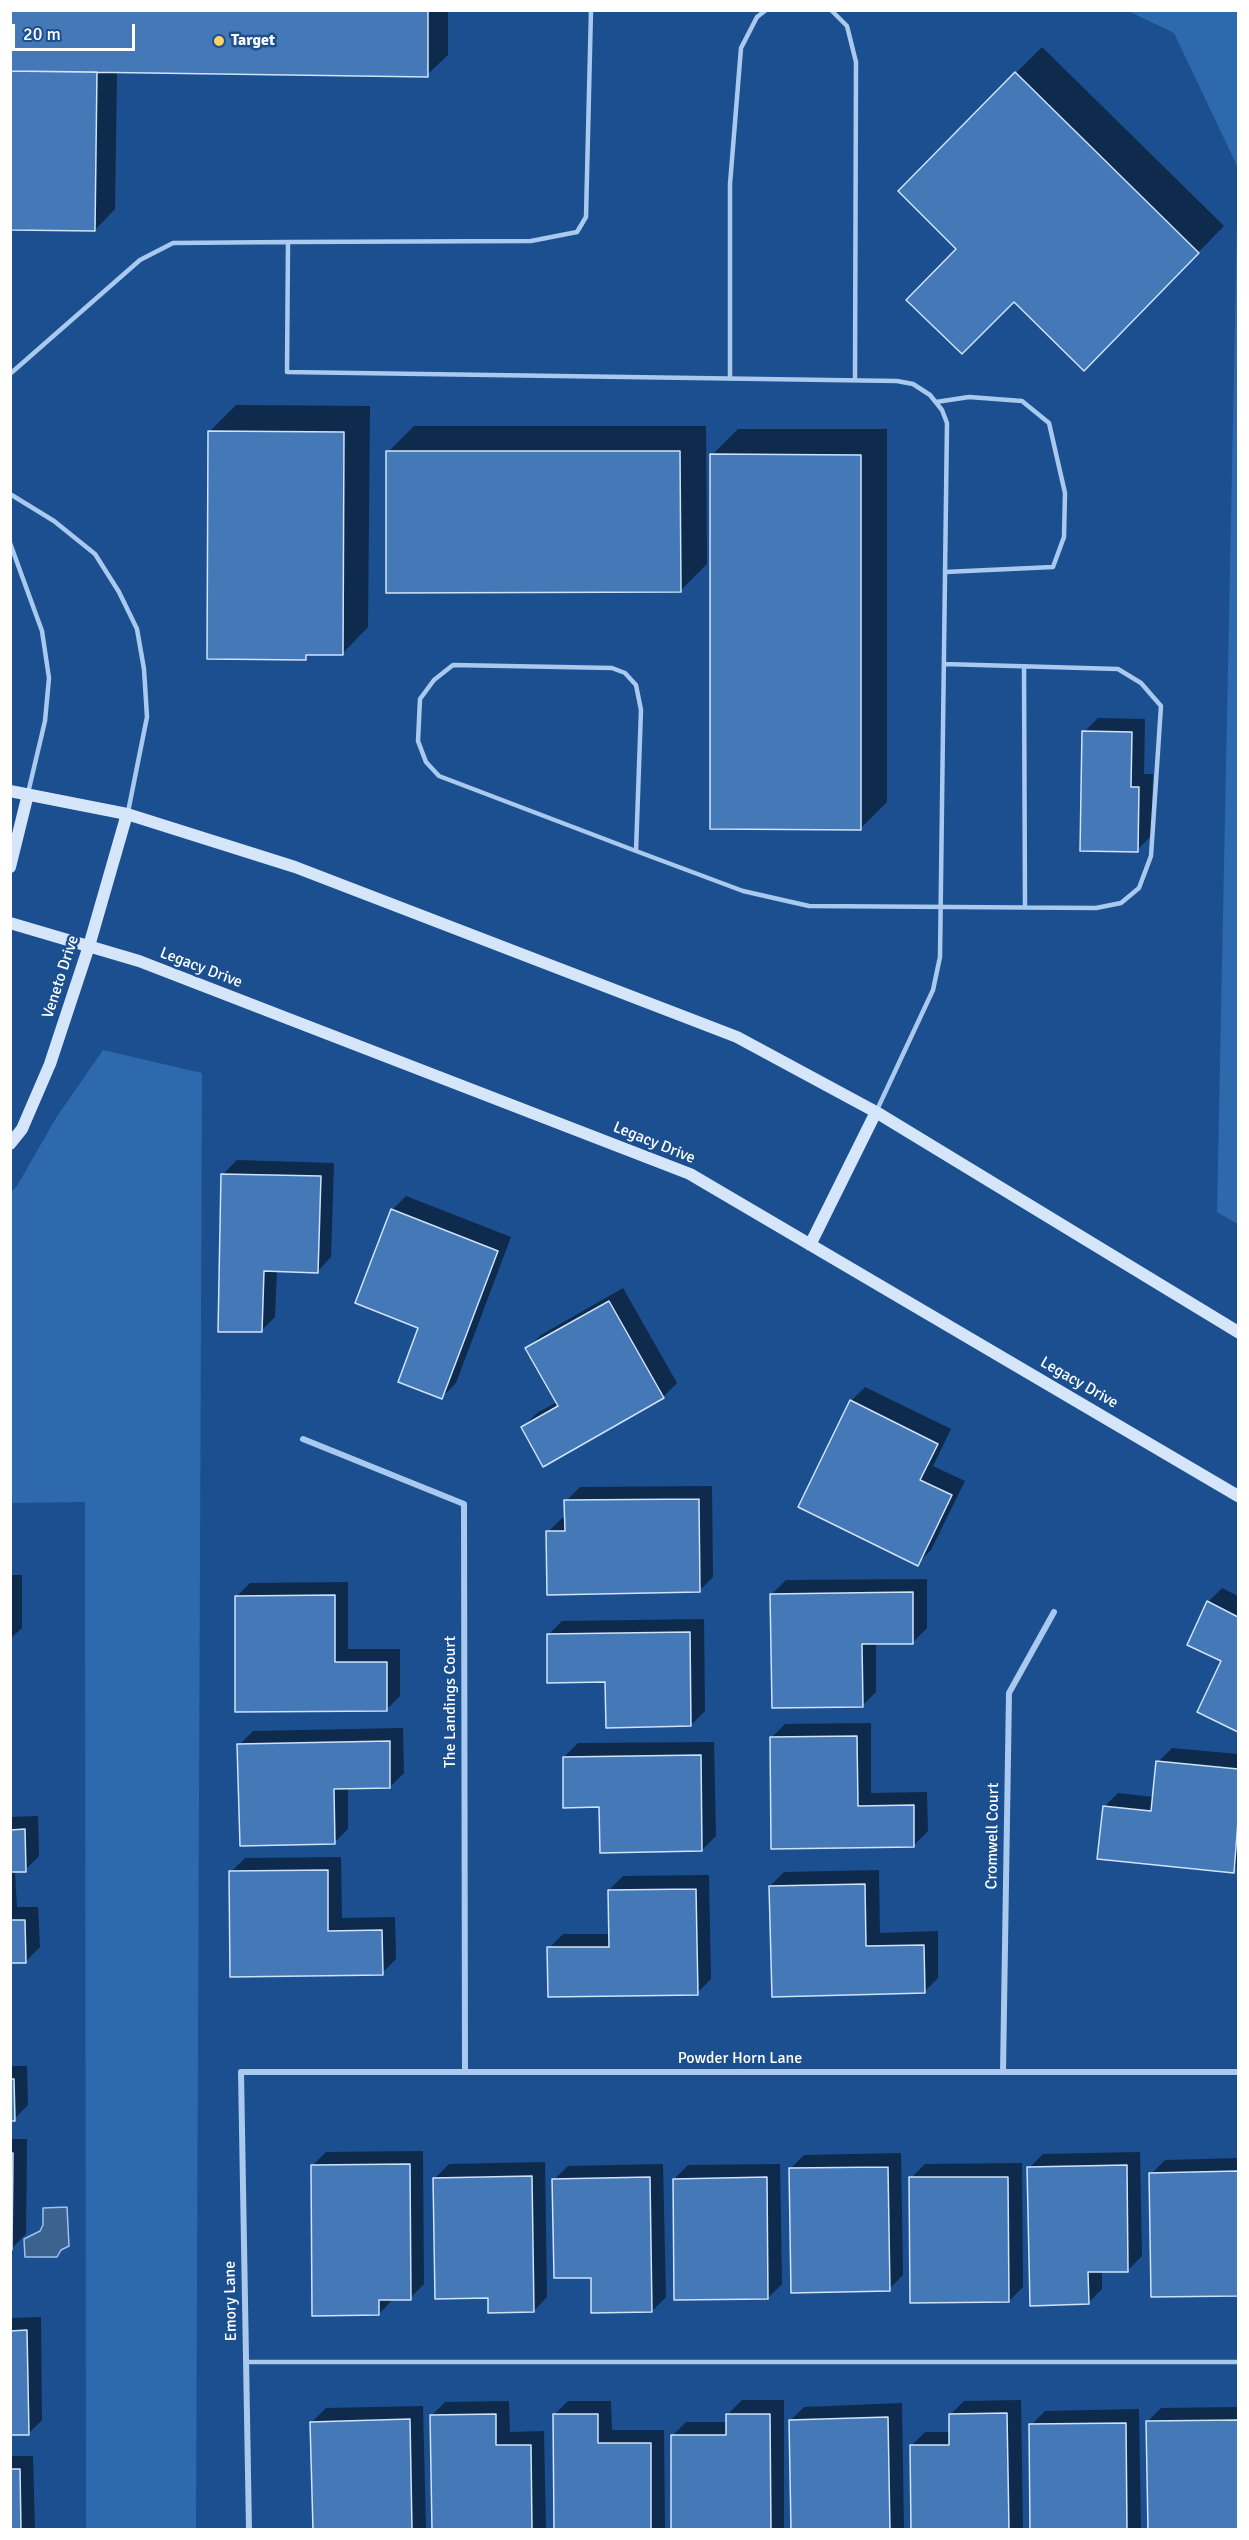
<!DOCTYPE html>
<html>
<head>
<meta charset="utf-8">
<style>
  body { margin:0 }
  #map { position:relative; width:1249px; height:2540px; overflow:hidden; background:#1b4f8f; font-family:Signika,sans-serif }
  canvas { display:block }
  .frame { position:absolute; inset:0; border:12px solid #fff; pointer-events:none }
  .scale { position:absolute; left:12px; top:24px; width:123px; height:27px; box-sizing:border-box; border:3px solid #fff; border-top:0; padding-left:8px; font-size:18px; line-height:21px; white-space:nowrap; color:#fff; -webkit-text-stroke:4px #1b4f8f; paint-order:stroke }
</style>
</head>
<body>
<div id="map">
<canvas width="1249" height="2540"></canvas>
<div class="frame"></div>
<div class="scale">20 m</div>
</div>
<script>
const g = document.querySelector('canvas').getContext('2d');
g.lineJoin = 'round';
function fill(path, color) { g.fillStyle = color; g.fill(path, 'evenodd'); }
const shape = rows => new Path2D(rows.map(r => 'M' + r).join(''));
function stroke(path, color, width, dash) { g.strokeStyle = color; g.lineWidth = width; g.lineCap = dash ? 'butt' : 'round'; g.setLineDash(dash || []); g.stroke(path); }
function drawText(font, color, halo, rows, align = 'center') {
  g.font = font + ' Signika,sans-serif'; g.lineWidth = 5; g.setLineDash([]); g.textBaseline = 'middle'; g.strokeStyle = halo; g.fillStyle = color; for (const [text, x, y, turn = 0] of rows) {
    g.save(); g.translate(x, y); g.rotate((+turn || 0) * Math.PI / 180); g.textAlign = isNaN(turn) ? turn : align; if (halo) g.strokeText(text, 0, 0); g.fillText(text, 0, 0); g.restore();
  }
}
fill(shape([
  [1128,11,1238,11,1238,168,1174,33],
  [1238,171,1238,1224,1217,1212],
  [103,1050,202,1073,196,2529,86,2529,85,1502,11,1503,11,1192,17,1186,56,1118]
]), '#2e69ad');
const water = shape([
  [67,2207,69,2246,61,2250,57,2257,25,2257,24,2239,40,2231,43,2225,43,2208,67,2207]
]);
fill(water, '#3c6290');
stroke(water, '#9cc4f0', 1.5);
fill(shape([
  [10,10,448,10,448,55,427,75,117,71,115,209,95,230],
  [1042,47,1224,226,1110,342,959,249,1016,73],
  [236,405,370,406,368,627,342,654,310,654,305,658,210,431],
  [414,426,706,426,707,564,680,591,388,452],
  [738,429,887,429,887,802,861,828,712,455],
  [1098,718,1145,719,1144,774,1153,774,1151,836,1137,850,1084,732],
  [237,1160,334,1163,331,1257,318,1271,277,1270,275,1317,261,1331,223,1174],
  [406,1196,511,1237,456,1383,442,1397,420,1327,392,1210],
  [623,1288,677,1383,663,1397,523,1427,537,1413,557,1402,527,1349,541,1335],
  [865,1387,951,1429,933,1466,965,1481,931,1550,917,1564,851,1401],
  [712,1486,713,1577,699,1591,548,1532,562,1518,566,1518,566,1501,580,1487],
  [10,1575,22,1575,22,1628,10,1639],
  [927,1579,927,1628,913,1642,876,1642,876,1692,862,1706,772,1594,786,1580],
  [348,1582,348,1649,400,1649,400,1696,386,1710,236,1597,250,1583],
  [1222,1588,1238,1596,1238,1730,1199,1711,1223,1660,1208,1602],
  [704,1619,705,1711,691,1725,607,1681,548,1635,562,1621],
  [871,1723,871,1793,927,1792,928,1831,914,1845,772,1847,771,1738,785,1724],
  [403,1728,404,1773,390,1787,348,1788,348,1829,334,1843,239,1745,253,1731],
  [714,1742,716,1836,702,1850,601,1805,564,1757,578,1743],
  [1172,1748,1238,1754,1238,1865,1233,1871,1104,1807,1118,1793,1154,1797,1158,1762],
  [38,1816,39,1856,25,1870,15,1871,17,1907,38,1907,40,1947,26,1961,10,1962,10,1817],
  [341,1857,342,1918,395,1917,396,1959,382,1973,231,1872,245,1858],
  [879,1870,880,1933,938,1931,938,1978,924,1992,770,1886,784,1872],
  [709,1875,711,1979,697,1993,549,1948,563,1934,610,1934,609,1890,623,1876],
  [10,2066,27,2066,28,2105,14,2119,10,2119],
  [10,2139,27,2139,26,2234,12,2248],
  [423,2151,424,2284,410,2298,392,2300,379,2314,312,2166,326,2152],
  [1140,2152,1142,2256,1128,2270,1102,2271,1102,2289,1088,2303,1029,2168,1043,2154],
  [901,2153,903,2275,889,2289,790,2169,804,2155],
  [1238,2158,1238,2294,1153,2296,1151,2174,1165,2160],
  [545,2162,547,2297,534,2311,489,2296,435,2178,449,2164],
  [1022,2163,1023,2287,1009,2301,911,2178,925,2164],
  [663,2164,666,2297,652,2311,592,2276,554,2180,568,2166],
  [780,2164,782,2284,768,2298,674,2179,688,2165],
  [41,2317,42,2420,28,2434,10,2434,10,2318],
  [742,2400,784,2400,784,2530,673,2530,672,2436,686,2422,728,2422,728,2414],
  [1021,2400,1023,2530,913,2530,911,2446,925,2432,950,2432,950,2415,964,2401],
  [509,2401,510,2432,544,2431,546,2530,433,2530,431,2416,445,2402],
  [568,2401,611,2401,612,2430,664,2430,665,2530,555,2530,554,2415],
  [902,2403,904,2530,792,2530,790,2421,804,2407],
  [423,2406,426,2530,314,2530,312,2422,326,2408],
  [1238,2407,1238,2530,1149,2530,1147,2422,1161,2408],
  [1139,2409,1141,2530,1032,2530,1031,2425,1045,2411],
  [10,2456,33,2456,35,2530,10,2530]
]), '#0007');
const building = shape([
  [10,10,428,10,428,77,10,71,10,10],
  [10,71,97,72,95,231,10,230,10,71],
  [1015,72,1199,253,1084,371,1014,302,962,354,906,300,956,249,898,191,1015,72],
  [208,431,344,432,343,655,306,655,306,660,207,659,208,431],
  [386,451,680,451,681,592,386,593,386,451],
  [710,454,861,455,861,830,710,829,710,454],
  [1082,731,1132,732,1131,787,1139,787,1138,852,1080,851,1082,731],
  [221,1174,321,1176,318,1273,264,1271,262,1332,218,1332,221,1174],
  [391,1209,498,1251,442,1399,398,1382,418,1328,355,1303,391,1209],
  [609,1301,664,1398,543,1467,521,1427,558,1406,525,1348,609,1301],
  [850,1400,938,1444,920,1480,952,1495,918,1566,798,1507,850,1400],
  [699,1499,700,1592,547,1595,546,1531,565,1531,564,1500,699,1499],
  [913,1592,913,1644,862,1644,863,1707,772,1708,770,1594,913,1592],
  [335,1595,335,1662,387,1662,387,1711,235,1712,235,1596,335,1595],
  [1207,1601,1238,1617,1238,1732,1197,1712,1221,1661,1187,1645,1207,1601],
  [690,1632,691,1726,606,1728,605,1682,547,1683,547,1634,690,1632],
  [857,1736,858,1806,914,1805,914,1847,771,1849,770,1737,857,1736],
  [390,1741,390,1788,334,1789,335,1844,240,1846,237,1744,390,1741],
  [701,1755,702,1851,600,1853,599,1807,563,1808,563,1757,701,1755],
  [1156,1761,1238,1769,1238,1821,1234,1873,1097,1859,1103,1806,1151,1811,1156,1761],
  [25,1829,26,1872,10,1872,10,1830,25,1829],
  [328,1870,328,1931,382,1930,383,1975,230,1977,229,1871,328,1870],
  [865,1884,866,1946,924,1945,925,1993,772,1997,769,1886,865,1884],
  [696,1889,698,1995,548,1997,547,1947,609,1947,608,1890,696,1889],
  [10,1920,25,1920,26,1963,10,1963,10,1920],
  [10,2079,14,2079,15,2121,10,2121,10,2079],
  [10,2153,13,2153,12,2250,10,2249,10,2153],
  [410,2164,411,2300,379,2300,379,2315,312,2316,311,2165,410,2164],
  [1127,2165,1128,2272,1088,2272,1089,2304,1030,2306,1027,2167,1127,2165],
  [888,2167,890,2291,791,2293,789,2168,888,2167],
  [1238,2171,1238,2296,1151,2297,1149,2173,1238,2171],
  [532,2176,534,2312,488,2313,488,2298,435,2299,433,2178,532,2176],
  [650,2177,652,2312,591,2313,591,2278,554,2278,552,2179,650,2177],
  [767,2177,768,2299,674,2300,673,2179,767,2177],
  [909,2177,1008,2177,1009,2302,910,2303,909,2177],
  [27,2330,29,2435,10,2435,10,2331,27,2330],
  [1007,2413,1009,2530,911,2530,910,2445,949,2445,949,2414,1007,2413],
  [496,2414,496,2445,531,2445,532,2530,432,2530,430,2415,496,2414],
  [553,2414,598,2414,598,2443,651,2443,651,2530,554,2530,553,2414],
  [726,2414,770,2414,771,2530,671,2530,671,2435,726,2435,726,2414],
  [888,2417,890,2530,791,2530,789,2420,888,2417],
  [410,2419,412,2530,313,2530,310,2422,410,2419],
  [1238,2420,1238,2530,1148,2530,1146,2421,1238,2420],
  [1126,2423,1127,2530,1030,2530,1029,2424,1126,2423],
  [10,2469,20,2469,21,2530,10,2530,10,2469]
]);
fill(building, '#4478b7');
stroke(building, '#cfe3fa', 1.5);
stroke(shape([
  [831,10,847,26,856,62,855,380],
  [288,242,531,241,577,232,586,217,591,10],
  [10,374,140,260,173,243,288,242,287,372,897,381,913,384,930,395,942,410,947,423,940,957,933,990,876,1112],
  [730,379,730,184,741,48,757,17,766,10],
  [936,402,969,397,1022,401,1049,423,1065,493,1064,537,1053,567,945,572],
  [10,494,54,521,95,554,119,592,137,629,144,669,147,717,128,812],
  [10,543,42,631,49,678,45,721,28,793],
  [1024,666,1025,907],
  [636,851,641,710,636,685,625,673,612,668,453,665,434,680,420,699,418,741,426,762,439,776,636,851,743,891,809,906,1096,908,1121,903,1139,888,1151,856,1161,706,1141,683,1118,669,944,664],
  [246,2362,1238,2362]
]), '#a9c9ee', 4.5);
stroke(shape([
  [303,1439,464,1504,465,2072],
  [1003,2072,1009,1693,1054,1612],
  [249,2530,241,2072,1238,2072]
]), '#a9c9ee', 6);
stroke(shape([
  [10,791,127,814,295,867,737,1037,876,1112,1238,1332],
  [10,867,28,794],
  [10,923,139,961,690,1174,1238,1496],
  [10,1144,22,1129,50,1064,89,946,127,814],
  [810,1245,876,1112]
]), '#d6e6fa', 12);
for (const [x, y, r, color] of [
  [219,41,6,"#ffd166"]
]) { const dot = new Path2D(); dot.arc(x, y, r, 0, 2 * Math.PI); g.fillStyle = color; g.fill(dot); stroke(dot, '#1b4f8f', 2); }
drawText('bold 16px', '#fff', '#1b4f8f', [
  ["Target",231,41]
], 'left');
drawText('16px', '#fff', '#1b4f8f', [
  ["Legacy Drive",201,968,21],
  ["Veneto Drive",61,977,-72],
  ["Legacy Drive",654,1143,22],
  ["Legacy Drive",1079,1383,30],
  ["The Landings Court",451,1702,-90],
  ["Cromwell Court",993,1836,-89],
  ["Powder Horn Lane",740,2059],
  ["Emory Lane",231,2301,-91]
]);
</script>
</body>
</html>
